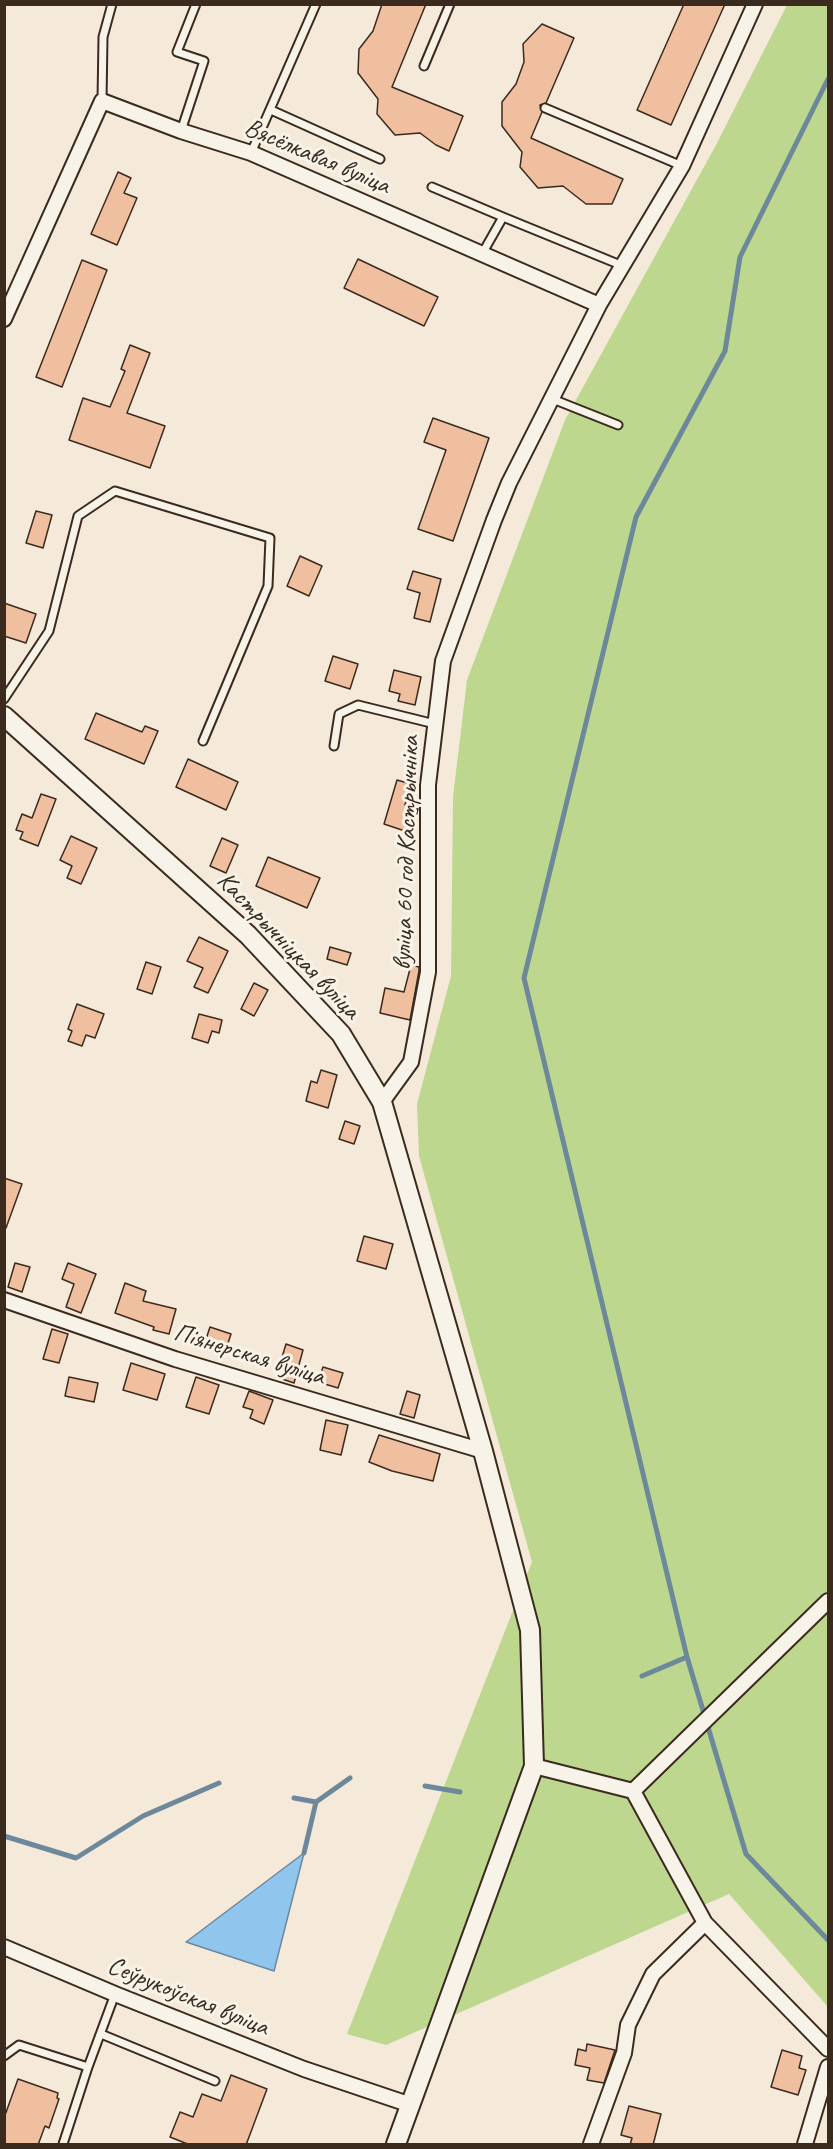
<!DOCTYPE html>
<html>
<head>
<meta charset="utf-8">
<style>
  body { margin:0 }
  #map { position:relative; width:833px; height:2149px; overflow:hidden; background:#f5e9da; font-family:Caveat,sans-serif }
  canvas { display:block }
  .frame { position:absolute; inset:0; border:6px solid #3b2a1e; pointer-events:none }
</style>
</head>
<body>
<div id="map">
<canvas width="833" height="2149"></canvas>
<div class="frame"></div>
</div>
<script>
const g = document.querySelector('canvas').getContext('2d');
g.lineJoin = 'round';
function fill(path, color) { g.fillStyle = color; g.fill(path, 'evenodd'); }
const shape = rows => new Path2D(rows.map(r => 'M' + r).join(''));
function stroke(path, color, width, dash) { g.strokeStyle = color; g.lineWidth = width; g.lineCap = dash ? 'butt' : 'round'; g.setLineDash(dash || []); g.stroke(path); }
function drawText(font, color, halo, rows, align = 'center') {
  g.font = font + ' Caveat,sans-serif'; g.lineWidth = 6; g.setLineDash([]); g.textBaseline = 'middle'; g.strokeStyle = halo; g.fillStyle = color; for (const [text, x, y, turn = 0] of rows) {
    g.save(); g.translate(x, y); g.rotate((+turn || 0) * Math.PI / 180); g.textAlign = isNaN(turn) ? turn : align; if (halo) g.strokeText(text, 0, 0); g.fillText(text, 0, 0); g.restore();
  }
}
fill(shape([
  [787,5,828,5,828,2007,729,1894,386,2045,347,2034,532,1562,419,1156,417,1104,451,976,453,797,467,680,565,420,716,145]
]), '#bdd78e');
const water = shape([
  [304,1853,274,1971,186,1942,304,1853]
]);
fill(water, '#90c6ee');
stroke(water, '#6e889b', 1.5);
stroke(shape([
  [828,79,740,257,725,351,636,517,524,978,687,1657,746,1854,828,1940],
  [642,1676,687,1657],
  [425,1786,460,1792],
  [294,1798,316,1802],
  [4,1836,76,1858,143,1816,219,1783],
  [304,1853,316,1802,350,1778]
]), '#6e889b', 5);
const building = shape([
  [382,4,426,4,392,87,463,116,449,151,436,145,420,133,395,135,377,114,378,99,358,73,359,49,373,31,382,4],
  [684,4,725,4,671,125,637,110,684,4],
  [542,24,574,38,546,103,540,105,542,112,531,138,623,179,612,204,586,204,563,186,538,188,520,167,522,152,502,126,502,102,516,84,524,62,523,44,542,24],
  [118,172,131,178,124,193,137,198,117,245,91,234,118,172],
  [358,259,438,297,424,326,344,288,358,259],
  [82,260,107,270,62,387,36,377,82,260],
  [130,345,150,353,127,413,165,426,150,468,69,440,83,398,110,407,125,371,121,369,130,345],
  [433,418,489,438,453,541,418,529,446,450,424,442,433,418],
  [36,511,52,515,43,548,26,543,36,511],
  [300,556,322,566,309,596,287,586,300,556],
  [413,571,441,579,430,622,414,618,420,593,407,589,413,571],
  [4,603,36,614,26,643,4,636,4,603],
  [333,656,358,664,350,689,325,681,333,656],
  [394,670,421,677,415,705,398,701,400,694,389,691,394,670],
  [96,713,142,732,145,726,158,731,144,764,85,739,96,713],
  [188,759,238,782,226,810,176,787,188,759],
  [397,780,411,784,405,805,418,809,411,833,384,824,397,780],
  [41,794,56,799,38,846,20,839,23,832,16,830,22,814,32,818,41,794],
  [71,836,97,848,81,884,67,878,72,866,60,860,71,836],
  [222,838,238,845,226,873,210,866,222,838],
  [268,857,320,878,307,908,256,886,268,857],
  [199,937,228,951,208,993,194,987,203,968,187,961,199,937],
  [330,947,351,953,347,965,327,959,330,947],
  [146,962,161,967,152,994,137,989,146,962],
  [411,965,419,967,419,971,410,1020,380,1013,385,988,404,992,411,965],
  [254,983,268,990,254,1016,241,1009,254,983],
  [77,1004,104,1014,95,1038,86,1035,82,1046,68,1041,72,1031,68,1029,77,1004],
  [199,1014,222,1020,219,1033,212,1031,208,1043,192,1038,199,1014],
  [321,1070,337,1075,328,1108,306,1101,311,1081,317,1083,321,1070],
  [345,1121,360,1126,354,1144,339,1139,345,1121],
  [4,1178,22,1184,6,1228,4,1228,4,1178],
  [364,1236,393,1244,386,1269,357,1261,364,1236],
  [15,1263,30,1267,22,1292,8,1287,15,1263],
  [68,1263,96,1274,81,1313,66,1307,74,1284,62,1279,68,1263],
  [125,1283,146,1291,143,1301,176,1309,169,1334,153,1330,154,1327,115,1313,125,1283],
  [210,1327,231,1334,224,1355,203,1348,210,1327],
  [52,1329,68,1334,59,1363,43,1359,52,1329],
  [286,1344,303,1350,294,1383,276,1377,286,1344],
  [131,1363,165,1374,157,1400,123,1390,131,1363],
  [323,1367,343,1373,338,1388,318,1382,323,1367],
  [69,1377,98,1383,94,1402,65,1396,69,1377],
  [196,1377,219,1385,209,1414,186,1407,196,1377],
  [249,1391,273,1400,264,1424,250,1418,253,1410,243,1407,249,1391],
  [407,1391,420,1395,414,1418,400,1414,407,1391],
  [326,1420,348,1425,341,1455,320,1450,326,1420],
  [379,1435,440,1454,433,1481,392,1471,369,1462,379,1435],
  [587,2044,615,2050,604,2083,587,2080,590,2068,575,2065,578,2049,586,2051,587,2044],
  [782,2050,802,2056,799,2068,806,2070,798,2095,771,2087,782,2050],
  [231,2075,267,2089,246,2145,190,2145,170,2137,180,2112,193,2117,202,2094,221,2101,231,2075],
  [18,2079,58,2093,57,2098,59,2099,49,2128,45,2126,38,2145,4,2145,4,2118,18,2079],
  [629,2106,661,2114,653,2145,630,2145,632,2138,621,2135,629,2106]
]);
fill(building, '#efbfa0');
stroke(building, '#3b2a1e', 1.5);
const service = shape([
  [424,66,450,4],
  [102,101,103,37,112,4],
  [545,108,682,166],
  [271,110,380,159],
  [181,131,204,61,177,52,196,4],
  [251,153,316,4],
  [432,187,503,217,482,254],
  [503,217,623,266],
  [550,398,618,425],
  [4,699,49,631,78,516,115,491,270,538,268,586,203,741],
  [334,746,339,714,358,705,435,724],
  [101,2034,215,2081],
  [4,2056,19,2045,88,2067],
  [63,2144,88,2067,115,1994]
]);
const minor = shape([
  [4,319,102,101,181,131,251,153,599,305],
  [382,1102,411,1062,428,972,428,785,443,661,494,520,509,483,599,305,682,166,755,4],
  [4,1300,175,1359,483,1451],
  [534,1766,633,1791,828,1601],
  [633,1791,705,1923,828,2049],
  [4,1947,115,1994,304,2069,411,2105],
  [591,2144,624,2053,628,2025,653,1974,705,1923],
  [805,2144,828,2067]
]);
const tertiary = shape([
  [4,716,248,935,341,1034,382,1102,483,1451,530,1630,534,1766,396,2144]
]);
stroke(service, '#3b2a1e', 11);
stroke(minor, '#3b2a1e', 18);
stroke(tertiary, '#3b2a1e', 22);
stroke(service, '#f7f3e8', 7);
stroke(minor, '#f7f3e8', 14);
stroke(tertiary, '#f7f3e8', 18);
drawText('26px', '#3b2a1e', '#f7f3e8', [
  ["Вясёлкавая вуліца",317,157,23],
  ["вуліца 60 год Кастрычніка",407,853,-88],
  ["Кастрычніцкая вуліца",288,946,46],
  ["Піянерская вуліца",249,1355,17],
  ["Сеўрукоўская вуліца",188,1997,22]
]);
</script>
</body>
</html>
